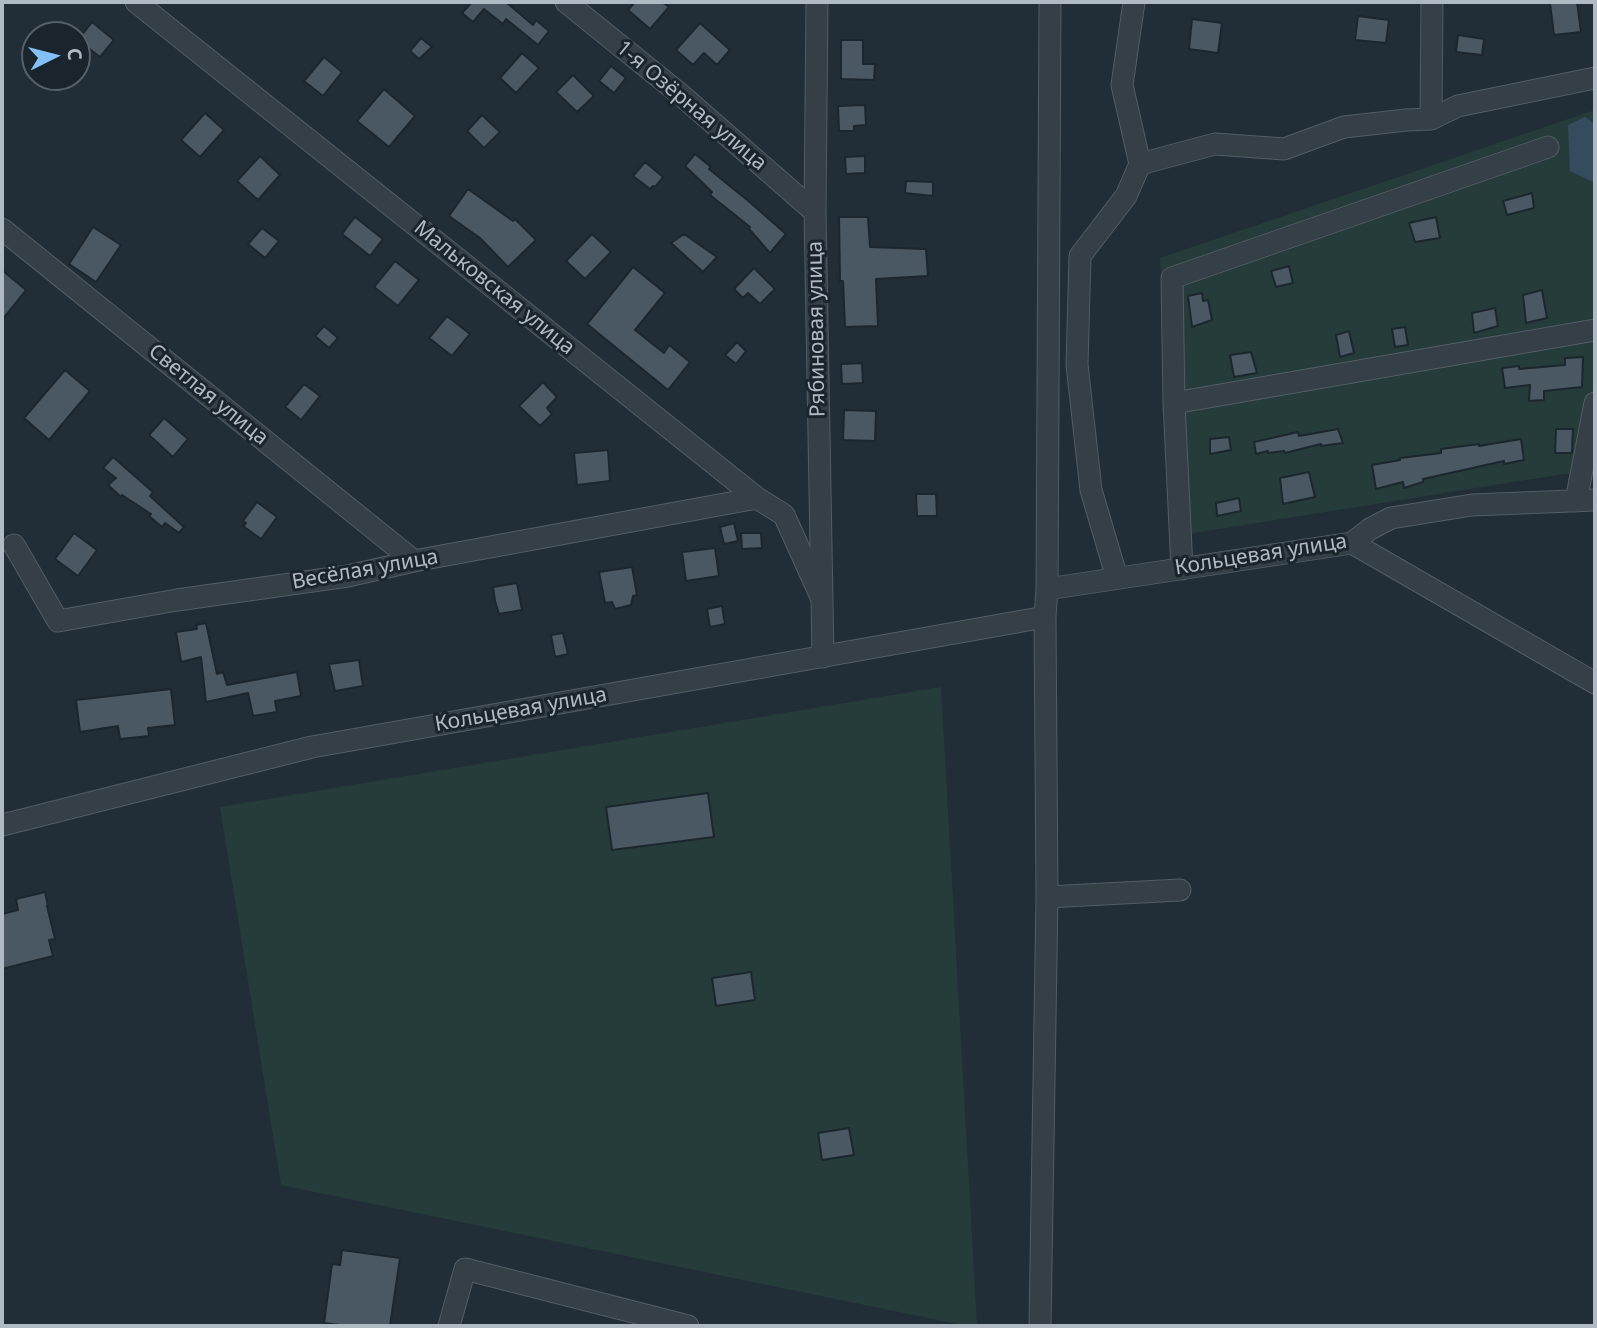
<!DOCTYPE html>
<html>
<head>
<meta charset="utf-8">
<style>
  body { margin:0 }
  #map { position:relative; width:1597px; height:1328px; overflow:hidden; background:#212e37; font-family:"Noto Sans",sans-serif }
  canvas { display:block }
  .frame { position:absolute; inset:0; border:4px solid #afbac4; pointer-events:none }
  .north { position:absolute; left:21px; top:21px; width:70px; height:70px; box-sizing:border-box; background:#1a242c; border:2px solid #566069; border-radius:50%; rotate:84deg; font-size:19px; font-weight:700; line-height:28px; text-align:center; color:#afbac4 }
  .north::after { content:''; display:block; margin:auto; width:24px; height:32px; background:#82c0f6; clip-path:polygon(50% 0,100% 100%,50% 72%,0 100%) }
</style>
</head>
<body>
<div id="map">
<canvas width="1597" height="1328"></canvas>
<div class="frame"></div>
<div class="north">С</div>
</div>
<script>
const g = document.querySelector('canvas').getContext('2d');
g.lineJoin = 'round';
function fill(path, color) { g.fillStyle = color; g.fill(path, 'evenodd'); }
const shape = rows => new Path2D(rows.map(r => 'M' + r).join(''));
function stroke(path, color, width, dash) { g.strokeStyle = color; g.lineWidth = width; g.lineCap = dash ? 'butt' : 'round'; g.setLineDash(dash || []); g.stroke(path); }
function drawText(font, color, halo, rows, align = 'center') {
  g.font = font + ' "Noto Sans",sans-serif'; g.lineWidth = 6; g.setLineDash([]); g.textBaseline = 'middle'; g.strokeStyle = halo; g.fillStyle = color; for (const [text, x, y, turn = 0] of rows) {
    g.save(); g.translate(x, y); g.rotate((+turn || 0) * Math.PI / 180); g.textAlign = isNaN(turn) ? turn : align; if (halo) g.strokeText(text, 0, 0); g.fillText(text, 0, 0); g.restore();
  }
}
fill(shape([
  [1595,110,1595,472,1564,474,1175,536,1160,258],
  [941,687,977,1326,967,1326,281,1185,220,807]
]), '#263c3a');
fill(shape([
  [1585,117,1595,124,1595,183,1570,171,1568,125]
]), '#354c5e');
const building = shape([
  [472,2,506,2,533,25,536,20,549,31,538,45,506,19,503,24,484,9,473,22,462,13,472,2],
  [635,2,662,2,669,7,650,29,628,10,635,2],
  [1562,2,1577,2,1581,32,1554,35,1550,3,1562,2],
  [1358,16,1389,20,1386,43,1355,40,1358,16],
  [1192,19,1222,23,1218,53,1189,49,1192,19],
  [92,22,114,40,100,57,78,40,92,22],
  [700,23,730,50,717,65,704,53,693,65,676,50,700,23],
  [1458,35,1484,39,1482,55,1456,52,1458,35],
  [421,38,432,47,419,59,410,51,421,38],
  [841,40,863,40,863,64,875,64,874,80,841,79,841,40],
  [522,53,539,68,516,93,500,78,522,53],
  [324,57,342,72,323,96,304,81,324,57],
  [611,66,626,78,614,93,599,81,611,66],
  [573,75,594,96,577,112,556,92,573,75],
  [384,89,415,116,389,147,357,121,384,89],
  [865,105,866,125,854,126,854,131,839,131,838,106,865,105],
  [205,113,224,130,200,157,181,140,205,113],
  [482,115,500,132,484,148,467,131,482,115],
  [695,154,711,167,709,169,752,204,786,234,770,253,749,229,750,227,710,195,712,192,685,166,695,154],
  [260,156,280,175,258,200,237,181,260,156],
  [865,156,865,173,846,174,845,157,865,156],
  [645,162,663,177,655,187,653,186,650,189,633,176,645,162],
  [906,181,933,182,933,196,905,193,906,181],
  [468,189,513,221,515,219,536,240,508,267,480,238,449,216,468,189],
  [1532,193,1534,208,1507,215,1503,201,1532,193],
  [355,217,383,239,370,256,342,234,355,217],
  [839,217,868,217,870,247,926,249,928,276,876,279,878,326,845,327,843,281,840,281,839,217],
  [1436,217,1440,238,1415,242,1409,223,1436,217],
  [93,227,121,245,96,282,69,264,93,227],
  [262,228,279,241,265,258,248,244,262,228],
  [592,234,611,252,585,279,566,261,592,234],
  [684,234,717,257,703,272,671,243,684,234],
  [395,261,419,280,398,306,374,287,395,261],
  [1289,266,1293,283,1276,287,1271,271,1289,266],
  [633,267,665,293,635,330,664,353,669,345,690,362,668,390,587,324,633,267],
  [754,268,775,289,760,304,748,293,743,298,734,289,754,268],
  [2,270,26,290,2,320,2,270],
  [1542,290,1547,318,1526,323,1523,295,1542,290],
  [1202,293,1203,301,1208,300,1212,320,1192,327,1188,296,1202,293],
  [1495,308,1498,326,1474,333,1472,313,1495,308],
  [447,316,470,334,452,356,429,338,447,316],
  [324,326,338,338,329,348,315,336,324,326],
  [1405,327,1408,345,1395,347,1392,329,1405,327],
  [1349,331,1354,353,1340,357,1336,335,1349,331],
  [737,342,746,351,736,364,725,355,737,342],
  [1251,352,1257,373,1234,377,1230,355,1251,352],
  [1583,357,1582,387,1544,391,1544,400,1529,401,1530,385,1505,388,1502,368,1519,366,1519,369,1565,365,1565,358,1583,357],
  [862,363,863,383,842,384,841,364,862,363],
  [65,370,90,391,49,440,24,418,65,370],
  [543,382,557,397,547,408,552,414,540,426,519,406,543,382],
  [304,384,320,396,301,420,285,407,304,384],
  [844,410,876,411,875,441,843,440,844,410],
  [164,418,188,439,173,457,149,435,164,418],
  [1338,429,1343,443,1321,446,1321,444,1285,453,1284,451,1268,453,1268,451,1256,454,1254,442,1298,432,1299,436,1338,429],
  [1556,429,1573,429,1572,453,1555,453,1556,429],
  [1229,437,1231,450,1210,454,1210,439,1229,437],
  [1521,439,1524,460,1504,464,1504,461,1423,479,1423,482,1404,488,1403,482,1376,489,1372,465,1400,460,1400,458,1441,453,1441,449,1479,444,1479,446,1521,439],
  [608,450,610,481,577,485,574,453,608,450],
  [113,457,153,492,150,496,184,527,179,533,165,523,162,527,149,516,151,514,122,495,121,497,108,485,116,478,103,468,113,457],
  [1309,472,1315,497,1283,504,1280,478,1309,472],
  [916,494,936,494,937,516,917,516,916,494],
  [1239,498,1241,511,1217,516,1216,503,1239,498],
  [257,502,277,517,261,539,243,526,246,523,243,521,257,502],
  [734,523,738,541,724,544,720,527,734,523],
  [74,533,97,550,78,576,55,559,74,533],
  [741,533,761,533,762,548,742,549,741,533],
  [715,548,719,576,686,581,682,552,715,548],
  [632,567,637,595,633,596,631,605,615,609,612,602,605,603,599,572,632,567],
  [517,583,522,610,499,614,495,601,493,587,517,583],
  [722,606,725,624,710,627,707,609,722,606],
  [206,623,217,674,223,672,227,685,297,672,301,696,275,701,277,712,253,716,248,693,206,702,201,657,181,662,176,632,197,629,196,625,206,623],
  [563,633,568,654,555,657,551,635,563,633],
  [359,660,363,686,335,691,329,664,359,660],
  [171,689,175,725,148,728,149,736,120,739,118,726,80,732,76,700,171,689],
  [708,793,714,837,612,850,606,807,708,793],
  [45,892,48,906,47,906,55,939,49,940,53,956,2,969,2,914,18,910,16,899,45,892],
  [751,972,755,1000,716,1006,712,978,751,972],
  [849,1128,854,1155,822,1160,818,1133,849,1128],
  [342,1250,400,1258,390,1326,347,1326,324,1323,332,1264,340,1265,342,1250]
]);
fill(building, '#495863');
stroke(building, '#1c262e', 2);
const minor = shape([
  [136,2,757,498,784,515,821,597],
  [566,2,680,94,815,212],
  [817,2,815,212,823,657],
  [1431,119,1432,2],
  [1140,164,1215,144,1284,149,1344,127,1406,120,1431,119,1458,106,1595,78],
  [2,229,414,561],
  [1174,403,1595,330],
  [1576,501,1595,403],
  [1352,543,1595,683],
  [14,545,58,621,177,600,348,576,414,561,757,498],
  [1182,569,1174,403,1172,278,1548,147],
  [1117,578,1091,490,1077,365,1080,256,1126,196,1140,164,1122,85,1134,2],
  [1047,589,1352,543,1370,529,1391,518,1472,505,1595,500],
  [2,825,312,747,1045,617],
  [1047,897,1180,890],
  [449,1326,465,1269,688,1326],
  [1040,1326,1047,897,1045,617,1047,589,1050,2]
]);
stroke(minor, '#525d65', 23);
stroke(minor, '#343f48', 21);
drawText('21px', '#afbac4', '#1a242c', [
  ["1-я Озёрная улица",691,106,40],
  ["Мальковская улица",494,288,39],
  ["Рябиновая улица",817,329,-91],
  ["Светлая улица",208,395,39],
  ["Кольцевая улица",1261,555,-9],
  ["Весёлая улица",365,570,-10],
  ["Кольцевая улица",521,710,-10]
]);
</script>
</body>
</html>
